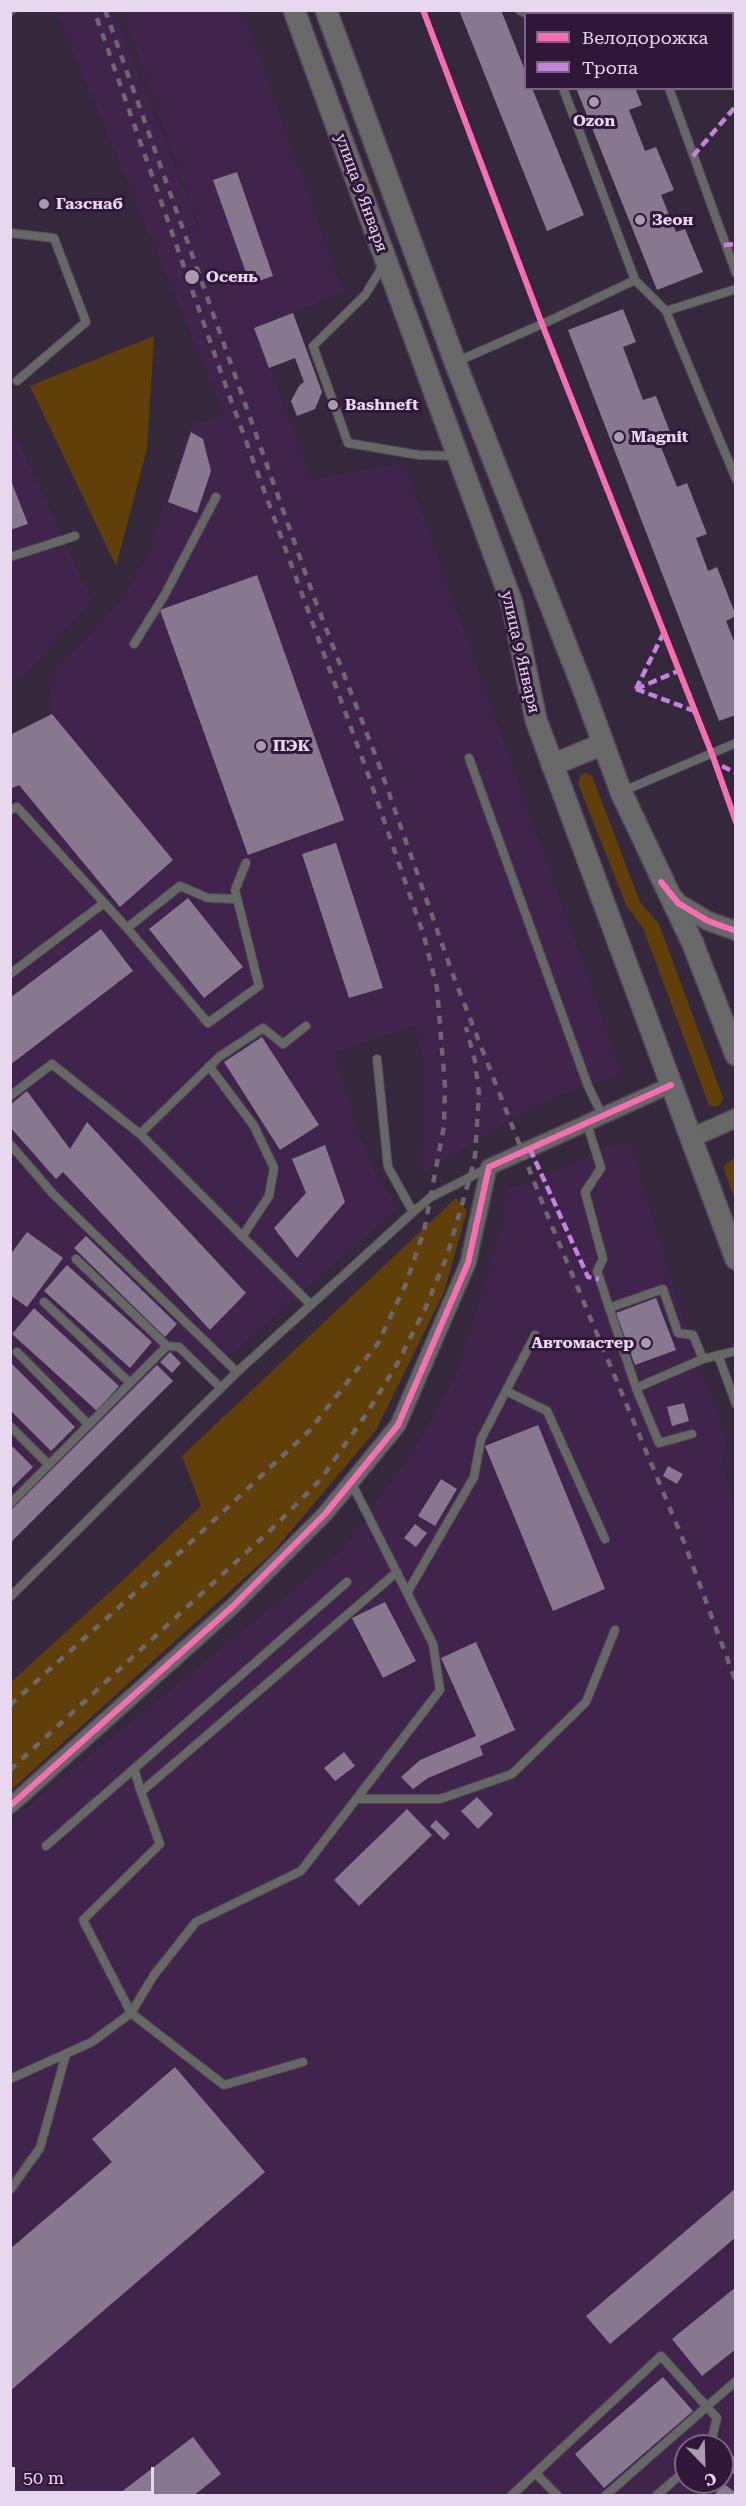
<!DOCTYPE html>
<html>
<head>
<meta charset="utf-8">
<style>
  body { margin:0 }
  #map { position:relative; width:746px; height:2506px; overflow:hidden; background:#36283c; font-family:"Roboto Serif",serif }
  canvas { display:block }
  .frame { position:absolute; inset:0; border:12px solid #e8d8ef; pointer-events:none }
  .legend { position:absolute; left:524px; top:12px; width:210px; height:78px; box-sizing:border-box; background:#301639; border:2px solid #7a6482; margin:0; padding:8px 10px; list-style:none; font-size:18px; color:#e8d8ef }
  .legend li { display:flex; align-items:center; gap:12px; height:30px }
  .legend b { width:30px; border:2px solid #7a6482 }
  .north { position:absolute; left:674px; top:2434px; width:60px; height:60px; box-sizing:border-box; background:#301639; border:2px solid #7a6482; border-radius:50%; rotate:157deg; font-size:16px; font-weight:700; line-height:24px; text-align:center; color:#e8d8ef }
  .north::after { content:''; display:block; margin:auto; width:21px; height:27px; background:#aa9ab0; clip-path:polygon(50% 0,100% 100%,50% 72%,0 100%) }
  .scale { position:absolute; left:12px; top:2467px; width:142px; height:27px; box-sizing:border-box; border:3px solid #e8d8ef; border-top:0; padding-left:8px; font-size:18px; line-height:21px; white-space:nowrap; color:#e8d8ef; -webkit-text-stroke:4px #301639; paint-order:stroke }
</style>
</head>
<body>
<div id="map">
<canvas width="746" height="2506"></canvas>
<div class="frame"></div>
<ul class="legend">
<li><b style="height:8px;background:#f96db3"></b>Велодорожка</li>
<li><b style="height:8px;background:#c483df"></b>Тропа</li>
</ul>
<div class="north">С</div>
<div class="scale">50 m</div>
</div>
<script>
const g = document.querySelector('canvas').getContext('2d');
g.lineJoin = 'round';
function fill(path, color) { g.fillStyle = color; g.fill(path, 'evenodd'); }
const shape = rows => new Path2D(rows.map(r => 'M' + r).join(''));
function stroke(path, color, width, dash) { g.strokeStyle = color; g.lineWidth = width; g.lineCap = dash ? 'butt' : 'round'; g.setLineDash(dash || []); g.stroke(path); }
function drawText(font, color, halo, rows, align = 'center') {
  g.font = font + ' "Roboto Serif",serif'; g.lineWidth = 6; g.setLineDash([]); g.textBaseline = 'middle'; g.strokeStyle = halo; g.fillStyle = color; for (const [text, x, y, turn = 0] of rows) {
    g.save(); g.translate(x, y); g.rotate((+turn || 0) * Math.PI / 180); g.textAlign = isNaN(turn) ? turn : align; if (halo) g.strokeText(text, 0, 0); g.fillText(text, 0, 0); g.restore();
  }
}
fill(shape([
  [56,11,114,11,224,294,122,11,243,11,343,292,254,328,312,479,404,463,622,1073,536,1105,422,1173,424,1067,415,1025,333,1053,363,1145,375,1172,398,1208,211,1372,191,1354,11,1543,11,1065,132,972,100,929,11,998,11,735,52,714,50,678,124,597,148,556,185,438,196,418,201,423,225,415],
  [10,423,92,600,27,672,11,682],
  [630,1142,677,1298,726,1439,722,1467,735,1503,735,2495,11,2496,11,1820,342,1550,417,1446,457,1373,504,1220,506,1189,548,1175,597,1152],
  [686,2446,722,2446,722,2482,686,2482]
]), '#40244b');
fill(shape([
  [154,336,147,449,116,566,30,386],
  [586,773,592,776,640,902,659,924,723,1098,720,1105,714,1107,709,1105,643,928,626,905,578,783,581,775],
  [735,1157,735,1200,723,1167],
  [456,1198,467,1211,444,1292,376,1430,273,1552,11,1790,11,1682,121,1582,201,1506,182,1456]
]), '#604008');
fill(shape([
  [459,10,501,10,526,73,526,88,532,88,584,215,547,231],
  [544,10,608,10,609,13,545,14],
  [576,88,635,88,642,105,629,110,645,151,656,147,674,190,661,195,676,232,685,229,703,272,657,290],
  [237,172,273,276,250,284,213,180],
  [623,309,636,342,623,347,643,400,656,396,672,437,659,442,677,487,687,483,707,534,696,538,708,571,717,567,736,616,726,621,736,646,736,715,719,721,568,330],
  [293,313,322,392,315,409,297,416,291,401,299,386,304,382,295,358,269,368,254,328],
  [191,432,203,439,211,471,197,513,168,502],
  [10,478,28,524,10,530],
  [257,575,344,820,248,855,160,610],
  [52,714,173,860,120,907,19,785,10,789,10,735],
  [336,843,383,988,349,998,302,854],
  [188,898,243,967,204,998,149,929],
  [101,929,133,971,10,1065,10,998],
  [262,1037,319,1125,280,1150,224,1062],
  [27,1091,70,1149,87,1122,246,1293,210,1330,63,1172,56,1179,10,1127,10,1105],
  [325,1145,345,1202,297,1258,274,1228,306,1193,292,1159],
  [27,1232,63,1258,27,1307,10,1295,10,1255],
  [86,1236,177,1324,165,1337,74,1248],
  [67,1265,152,1342,130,1368,44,1291],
  [656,1298,676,1350,635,1365,616,1313],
  [34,1308,119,1386,97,1411,12,1334],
  [170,1352,181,1363,172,1373,160,1362],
  [10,1362,75,1427,51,1451,10,1410],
  [157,1365,173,1381,10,1543,10,1511],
  [684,1403,689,1421,672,1426,667,1407],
  [538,1425,605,1589,553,1611,485,1446],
  [10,1444,33,1467,10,1490],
  [668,1466,683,1474,677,1484,663,1476],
  [441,1479,457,1489,435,1526,418,1516],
  [415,1524,427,1533,416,1547,404,1538],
  [385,1602,416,1661,383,1678,352,1618],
  [476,1642,515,1730,480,1746,483,1755,428,1778,413,1789,401,1777,420,1760,476,1736,441,1658],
  [344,1752,355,1766,335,1781,324,1768],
  [477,1797,493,1814,478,1829,461,1811],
  [407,1809,432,1835,359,1906,334,1880],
  [436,1820,450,1834,444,1840,430,1826],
  [175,2067,265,2172,10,2391,10,2249,112,2162,92,2139],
  [736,2188,736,2237,610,2344,586,2316],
  [736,2287,736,2349,702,2376,672,2339],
  [663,2377,693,2411,604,2488,575,2454],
  [193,2437,221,2474,193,2496,116,2496],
  [736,2452,736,2475,725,2469],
  [723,2483,736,2493,736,2496,714,2496]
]), '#88788f');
const service = shape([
  [519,10,527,14],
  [642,10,643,14],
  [10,12,12,10],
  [563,88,635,280,666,311,736,479],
  [669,88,736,273],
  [10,233,54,238,86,322,17,381],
  [384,264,365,295,313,346,348,443,419,455,456,456],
  [666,311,736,289],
  [456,362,549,321,635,280],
  [10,557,75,536],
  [134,644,164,596,216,497],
  [469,758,588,1086,603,1117],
  [621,792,736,743],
  [10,810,17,807,127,928,208,1023,259,986,235,890,246,863],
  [127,928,180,886,208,898,237,899],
  [10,974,104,903],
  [377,1059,388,1167,413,1212],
  [209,1066,254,1126,274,1168,269,1196,242,1237],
  [10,1096,52,1064,140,1134,311,1305],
  [587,1124,601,1168,585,1192,603,1259,597,1271,636,1388,659,1443,692,1434],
  [140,1134,219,1057,263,1028,283,1044,306,1026],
  [10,1144,53,1194,237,1372],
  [76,1259,167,1346],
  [44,1302,130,1383],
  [609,1308,663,1289,678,1333,693,1335,703,1359,736,1351],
  [17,1352,89,1425],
  [718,1355,736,1404],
  [636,1388,703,1359],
  [506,1391,547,1411,605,1539],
  [10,1426,49,1465],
  [10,1504,167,1346,179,1347,221,1388],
  [407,1593,474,1477,481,1439,535,1335],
  [10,1597,237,1372,413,1212,431,1197,488,1168],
  [134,1769,141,1792],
  [356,1799,440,1799,512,1774,586,1702,615,1630],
  [46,1846,347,1582],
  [303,2062,224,2085,131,2013,83,1920,160,1844,141,1792,397,1572],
  [10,2079,92,2042,131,2013,154,1975,196,1922,301,1871,440,1690,433,1644,351,1482],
  [10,2190,40,2148,66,2054],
  [536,2474,558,2496],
  [511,2496,661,2356,717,2418,710,2446],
  [605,2496,736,2381],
  [656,2496,686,2470]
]);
const minor = shape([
  [10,1806,232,1607,325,1514,398,1425,468,1263,489,1167,671,1085]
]);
const tertiary = shape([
  [671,894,678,903,708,921,736,931],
  [691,1138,736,1118]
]);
const secondary = shape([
  [294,10,512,603,536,720,736,1259],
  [326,10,455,362,583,688,621,792,693,944,736,1055],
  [552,765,603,744]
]);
stroke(service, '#524657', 10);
stroke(minor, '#524657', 18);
stroke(tertiary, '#524657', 21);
stroke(secondary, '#524657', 24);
stroke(service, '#666866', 8);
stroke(minor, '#666866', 15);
stroke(tertiary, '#666866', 18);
stroke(secondary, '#69696a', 21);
stroke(shape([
  [105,10,315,600,378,762,453,975,544,1207,684,1542,736,1682],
  [10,1705,176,1556,309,1431,378,1343,405,1286,424,1231,444,1126,445,1086,437,988,424,936,369,777,224,381,94,10],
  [10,1770,275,1526,321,1479,367,1413,397,1364,425,1309,447,1256,470,1177,475,1156,479,1094,475,1061,466,1027]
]), '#6d686f', 4.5, [8, 8]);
stroke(shape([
  [693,156,736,106],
  [724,245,736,244],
  [735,478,736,479],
  [636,689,664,632],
  [636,689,697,712],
  [636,689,683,669],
  [722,766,736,773],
  [530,1149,588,1277,599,1279]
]), '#c483df', 4.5, [9, 4.5]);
stroke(shape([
  [423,10,542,324,712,754,736,822],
  [661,882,678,903,708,921,736,931],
  [10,1806,232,1607,325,1514,398,1425,468,1263,489,1167,671,1085]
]), '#f96db3', 6);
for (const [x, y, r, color] of [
  [594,102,6,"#aa9ab0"],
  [44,204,6,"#aa9ab0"],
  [640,220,6,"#aa9ab0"],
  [192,277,8,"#aa9ab0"],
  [333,405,6,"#aa9ab0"],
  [619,437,6,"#aa9ab0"],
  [261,746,6,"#aa9ab0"],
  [646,1343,6,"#aa9ab0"]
]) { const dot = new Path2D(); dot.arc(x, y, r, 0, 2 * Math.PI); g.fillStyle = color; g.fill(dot); stroke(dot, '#301639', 2); }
drawText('bold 16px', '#e8d8ef', '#301639', [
  ["Ozon",594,121,"center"],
  ["Газснаб",56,204],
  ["Зеон",652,220],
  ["Осень",206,277],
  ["Bashneft",345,405],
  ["Magnit",631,437],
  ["ПЭК",273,746],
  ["Автомастер",634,1343,"right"]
], 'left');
drawText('16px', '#e8d8ef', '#301639', [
  ["улица 9 Января",361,193,70],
  ["улица 9 Января",520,652,77]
]);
</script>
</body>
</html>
